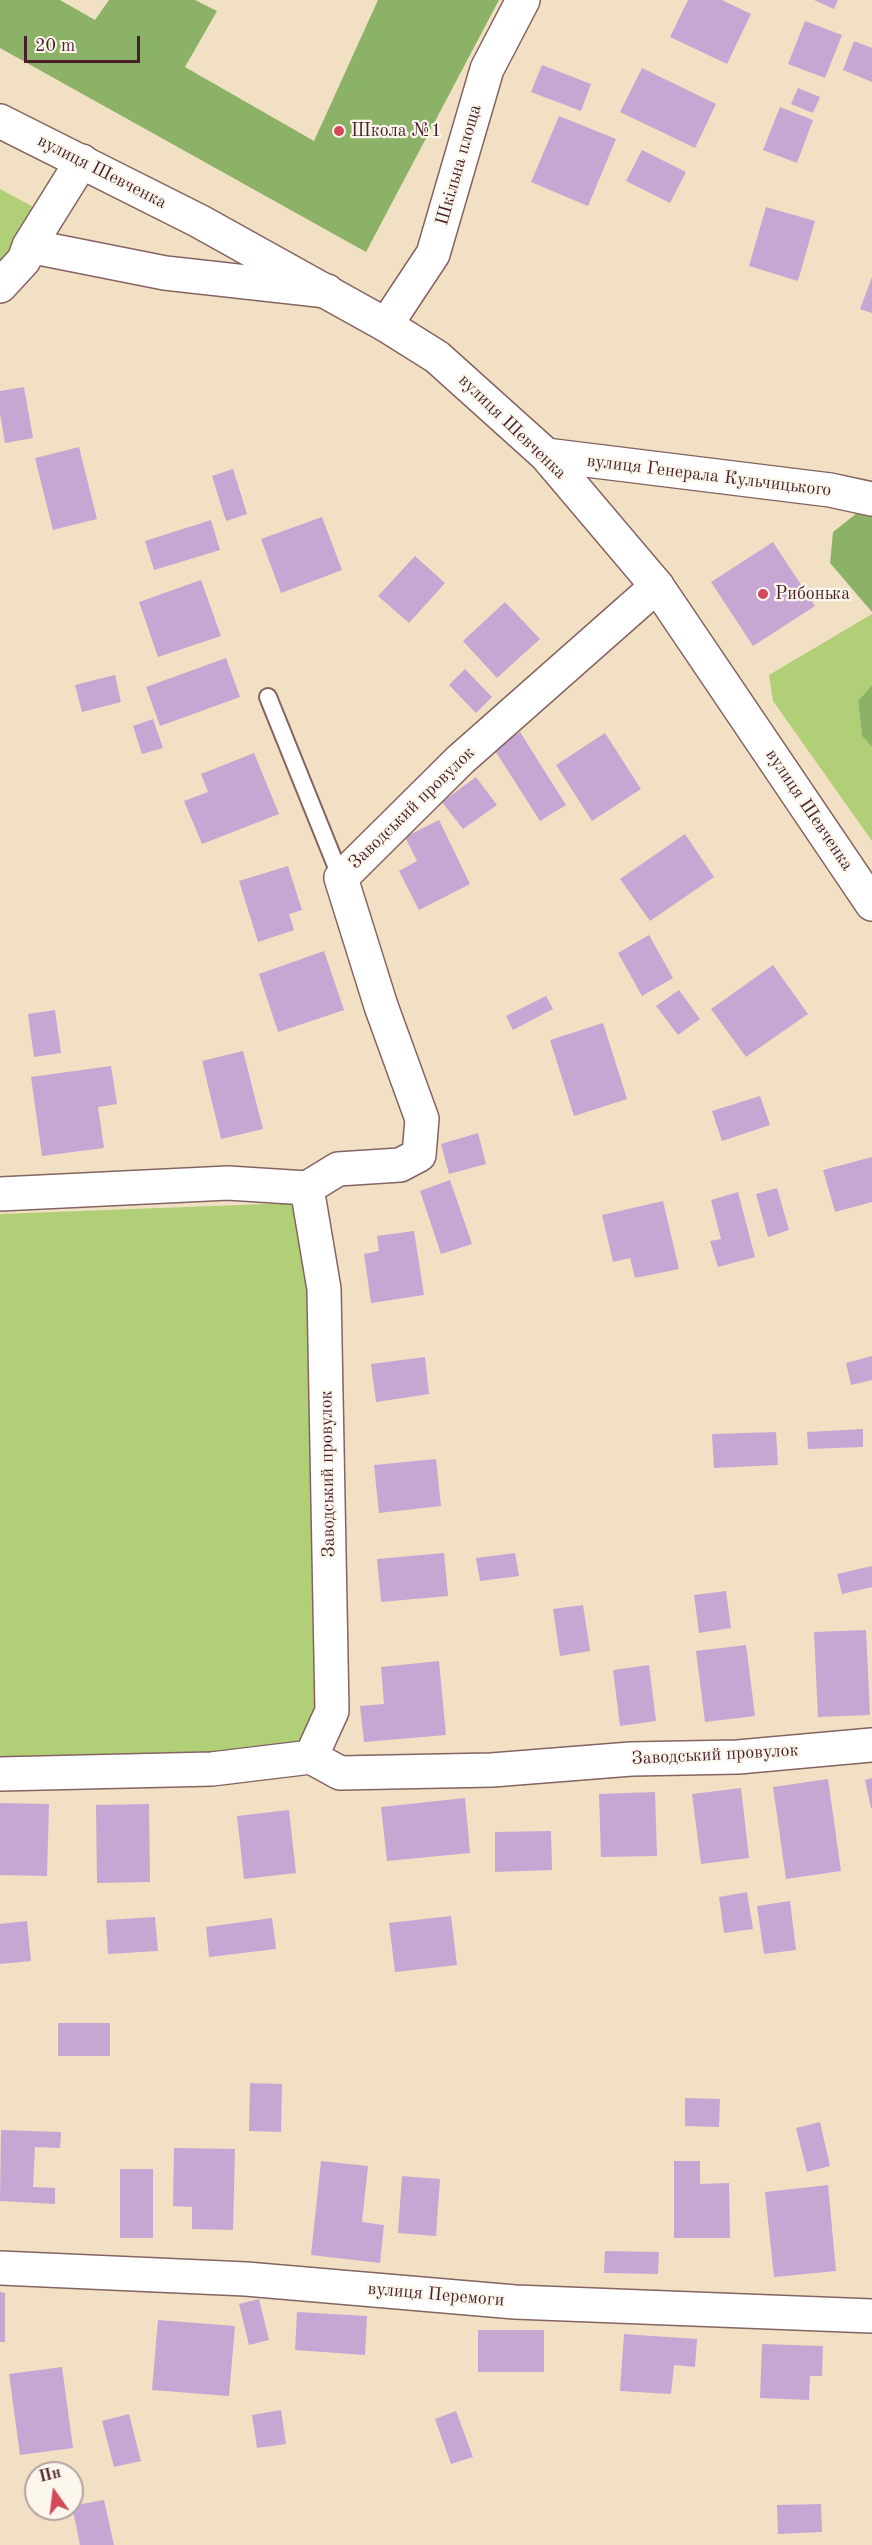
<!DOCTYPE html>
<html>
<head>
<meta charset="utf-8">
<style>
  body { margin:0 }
  #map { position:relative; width:872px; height:2545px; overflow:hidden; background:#f2e0c4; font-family:"Old Standard TT",serif }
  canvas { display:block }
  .north { position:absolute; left:24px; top:2461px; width:60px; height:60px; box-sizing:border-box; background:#fbf7ec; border:2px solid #b4a19f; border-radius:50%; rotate:346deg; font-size:16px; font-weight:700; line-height:24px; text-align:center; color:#4a1f2b }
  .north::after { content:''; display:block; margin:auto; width:21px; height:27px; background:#d1495b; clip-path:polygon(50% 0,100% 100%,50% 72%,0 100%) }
  .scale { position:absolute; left:24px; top:36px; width:116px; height:27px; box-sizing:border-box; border:3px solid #4a1f2b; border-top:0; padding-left:8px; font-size:18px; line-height:21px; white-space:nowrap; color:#4a1f2b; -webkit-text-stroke:4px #fbf7ec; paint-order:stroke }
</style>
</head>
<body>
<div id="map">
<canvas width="872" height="2545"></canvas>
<div class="north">Пн</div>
<div class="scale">20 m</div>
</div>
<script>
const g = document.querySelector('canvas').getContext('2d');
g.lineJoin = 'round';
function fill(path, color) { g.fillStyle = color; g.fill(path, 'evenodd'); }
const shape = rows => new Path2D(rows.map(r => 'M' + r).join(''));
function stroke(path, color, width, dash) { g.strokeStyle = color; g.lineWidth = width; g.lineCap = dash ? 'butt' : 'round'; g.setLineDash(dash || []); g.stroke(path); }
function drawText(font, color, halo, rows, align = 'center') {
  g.font = font + ' "Old Standard TT",serif'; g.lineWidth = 4.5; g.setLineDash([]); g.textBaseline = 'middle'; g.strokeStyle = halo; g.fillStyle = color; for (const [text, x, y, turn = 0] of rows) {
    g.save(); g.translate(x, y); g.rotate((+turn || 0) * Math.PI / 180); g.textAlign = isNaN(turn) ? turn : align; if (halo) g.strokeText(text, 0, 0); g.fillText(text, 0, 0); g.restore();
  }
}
fill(shape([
  [0,189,50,216,0,286],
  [872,614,872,685,858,701,862,736,872,747,872,841,773,701,769,675],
  [293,1203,308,1264,319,1695,304,1742,279,1753,0,1760,0,1214]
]), '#b1cf76');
fill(shape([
  [0,0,60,0,95,20,109,0,195,0,217,11,185,67,314,141,378,0,499,0,366,252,0,48],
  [872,511,872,612,830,563,833,532,857,513],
  [872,685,872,747,862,736,858,701]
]), '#8cb267');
fill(shape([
  [688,0,722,0,751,14,727,64,670,37],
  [814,0,838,0,834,9],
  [805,21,842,35,825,78,788,64],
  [854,41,872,48,872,82,843,70],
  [542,65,591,84,581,111,531,92],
  [642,68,716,104,695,148,620,112],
  [798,88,820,97,813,113,791,104],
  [780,107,813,120,797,163,763,150],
  [559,116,616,139,588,206,531,182],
  [642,150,686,172,670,203,626,181],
  [766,207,815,221,798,281,749,266],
  [872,277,872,313,860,309],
  [24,387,33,438,5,443,0,413,0,391],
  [79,447,97,519,53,530,35,458],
  [233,469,247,514,226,521,212,476],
  [322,517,342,570,281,593,261,539],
  [211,520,220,550,154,570,145,541],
  [773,542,815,606,753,646,711,582],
  [415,556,445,583,409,623,378,596],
  [201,580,221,636,158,657,139,602],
  [505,602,540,639,497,678,463,641],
  [226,658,240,697,160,726,146,687],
  [465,669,492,697,476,713,449,685],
  [115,675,121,702,82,712,75,685],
  [153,719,163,748,142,754,133,726],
  [520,732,566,805,540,821,494,749],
  [605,733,641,789,592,821,556,765],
  [254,753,279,814,202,844,184,801,208,792,201,774],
  [476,777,497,805,463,829,442,802],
  [439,820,470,884,419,910,399,871,417,861,405,837],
  [685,834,714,877,650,921,620,879],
  [288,866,302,910,289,914,294,930,258,942,239,881],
  [649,935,673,978,642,996,618,953],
  [324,951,344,1010,278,1032,259,974],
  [773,965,808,1014,746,1057,711,1009],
  [679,990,700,1019,678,1035,656,1006],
  [546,996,553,1009,513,1030,506,1016],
  [55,1010,61,1053,34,1057,28,1014],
  [603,1023,627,1099,574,1116,550,1040],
  [243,1051,263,1129,221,1139,202,1061],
  [111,1066,117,1104,98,1107,104,1148,42,1156,31,1077],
  [760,1096,770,1125,722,1141,712,1111],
  [478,1133,486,1164,449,1174,441,1144],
  [872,1157,872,1202,835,1212,823,1170],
  [450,1180,472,1244,441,1254,420,1191],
  [777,1188,789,1230,768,1237,756,1194],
  [738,1192,755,1257,718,1267,710,1241,721,1239,711,1200],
  [663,1201,679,1269,635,1278,630,1258,613,1262,602,1215],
  [414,1231,424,1295,371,1303,364,1254,379,1251,377,1236],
  [872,1356,872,1380,851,1385,846,1363],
  [425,1357,429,1394,376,1402,371,1364],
  [863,1429,863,1447,808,1449,807,1432],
  [776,1432,778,1465,714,1468,712,1434],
  [436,1459,441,1506,379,1513,374,1465],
  [444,1553,448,1596,381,1602,377,1559],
  [515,1553,519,1576,480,1581,476,1558],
  [872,1566,872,1587,842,1594,837,1574],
  [726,1591,731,1628,699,1633,694,1595],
  [583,1605,590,1651,560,1656,553,1609],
  [866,1630,870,1715,818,1717,814,1632],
  [746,1645,755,1716,705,1722,696,1651],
  [439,1661,446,1735,364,1742,360,1706,384,1704,381,1667],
  [649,1665,656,1721,620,1726,613,1670],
  [872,1778,872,1808,871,1808,865,1780],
  [828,1779,841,1871,786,1879,773,1787],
  [741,1788,749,1858,701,1864,692,1794],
  [655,1792,657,1856,601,1857,599,1794],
  [465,1798,470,1853,387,1861,381,1807],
  [0,1803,49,1804,47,1876,0,1875],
  [149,1804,150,1882,97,1883,96,1805],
  [289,1810,296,1873,244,1879,237,1816],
  [551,1831,552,1870,495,1872,495,1832],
  [747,1892,753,1929,724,1933,719,1897],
  [790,1901,796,1950,764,1954,757,1906],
  [451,1916,457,1965,395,1972,389,1923],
  [155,1917,158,1951,108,1954,106,1920],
  [272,1918,276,1949,209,1957,206,1927],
  [27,1921,31,1961,0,1964,0,1924],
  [58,2023,110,2023,110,2056,58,2056],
  [250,2083,282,2084,281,2132,249,2131],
  [685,2098,720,2099,719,2127,685,2126],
  [820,2122,830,2166,807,2172,796,2128],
  [1,2130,61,2132,60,2148,35,2147,33,2187,55,2188,55,2204,0,2201],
  [174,2148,235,2149,233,2230,192,2229,192,2207,173,2206],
  [321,2161,368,2166,362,2222,384,2225,380,2263,311,2255],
  [674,2161,700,2161,700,2184,729,2183,730,2238,674,2238],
  [120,2169,153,2169,153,2238,120,2238],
  [402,2176,440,2179,436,2236,398,2233],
  [828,2185,836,2271,774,2277,765,2192],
  [605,2251,659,2252,658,2274,604,2273],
  [0,2292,5,2293,5,2342,0,2342],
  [259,2299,269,2340,249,2345,239,2304],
  [297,2312,367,2316,365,2355,295,2350],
  [158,2320,235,2326,229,2396,152,2390],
  [478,2330,544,2330,544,2372,478,2372],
  [624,2334,697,2339,695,2367,674,2365,671,2394,620,2391],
  [762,2344,823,2346,822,2376,810,2376,809,2400,760,2398],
  [62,2367,73,2448,20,2455,9,2374],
  [281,2410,286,2444,257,2448,252,2415],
  [456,2411,473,2457,451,2464,435,2419],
  [129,2414,141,2461,114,2467,102,2421],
  [104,2500,114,2545,80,2545,72,2506],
  [821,2504,822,2532,778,2534,777,2505]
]), '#c6a7d4');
const service = shape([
  [268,697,341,878]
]);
const minor = shape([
  [29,246,165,273,327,291],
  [0,286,24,260,29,246,82,161],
  [386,325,433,254,487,69,523,0],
  [546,455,830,490,872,499],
  [0,1194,228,1183,307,1188,338,1169,400,1165,419,1155,422,1119,381,1006,341,878,460,760,657,586],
  [311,1757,340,1773,492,1770,631,1759,738,1757,872,1745],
  [0,1774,212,1769,311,1757,332,1711,324,1289,307,1188],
  [0,2268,246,2279,515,2302,872,2316]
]);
const tertiary = shape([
  [0,121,199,221,386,325,437,357,546,455,657,586,872,904]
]);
stroke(service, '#856361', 20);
stroke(minor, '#856361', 36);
stroke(tertiary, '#856361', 36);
stroke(service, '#fff', 16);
stroke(minor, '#fff', 33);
stroke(tertiary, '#fff', 33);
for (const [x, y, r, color] of [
  [339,131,6,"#d1495b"],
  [763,594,6,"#d1495b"]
]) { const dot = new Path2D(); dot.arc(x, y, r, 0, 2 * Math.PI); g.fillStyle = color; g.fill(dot); stroke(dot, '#fbf7ec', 2); }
drawText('18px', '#4a1f2b', '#fbf7ec', [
  ["Школа №1",351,131],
  ["Рибонька",775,594]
], 'left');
drawText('18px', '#4a1f2b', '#fbf7ec', [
  ["Шкільна площа",459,165,-74],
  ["вулиця Шевченка",102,172,27],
  ["вулиця Шевченка",512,427,44],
  ["вулиця Генерала Кульчицького",709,476,7],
  ["Заводський провулок",412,808,-44],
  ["вулиця Шевченка",809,810,56],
  ["Заводський провулок",328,1474,-91],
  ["Заводський провулок",715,1755,-3],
  ["вулиця Перемоги",436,2295,5]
]);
</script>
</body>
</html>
